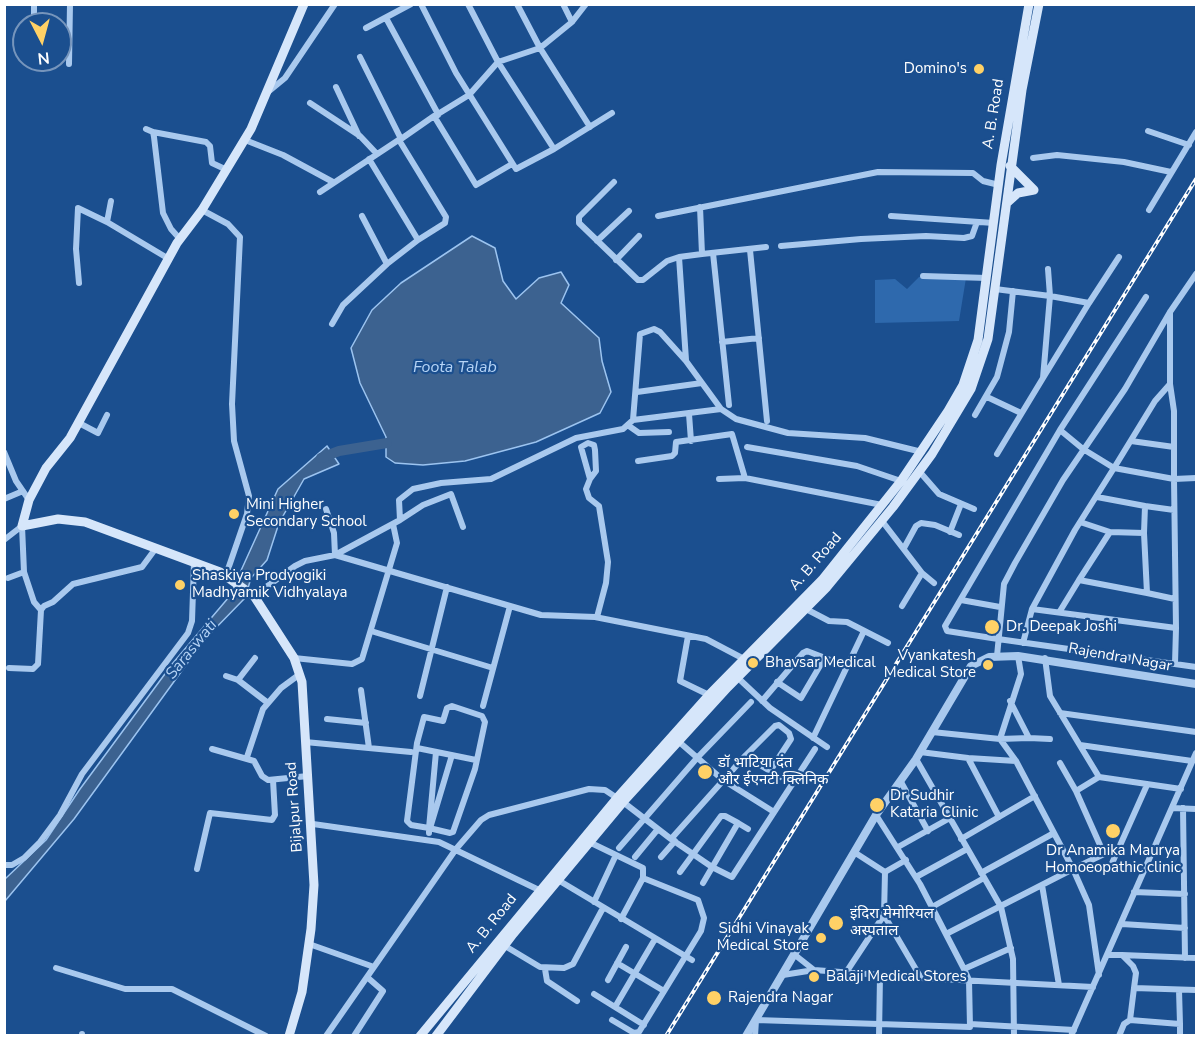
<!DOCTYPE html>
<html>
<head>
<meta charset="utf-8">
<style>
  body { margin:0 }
  #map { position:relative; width:1201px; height:1040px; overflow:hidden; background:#1b4f8f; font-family:"Nunito Sans",sans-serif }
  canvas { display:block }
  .frame { position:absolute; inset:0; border:6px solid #fff; pointer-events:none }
  .north { position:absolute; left:12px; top:12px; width:60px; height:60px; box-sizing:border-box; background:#1b4f8f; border:2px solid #7695bc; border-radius:50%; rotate:174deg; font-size:16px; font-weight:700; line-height:24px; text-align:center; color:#fff }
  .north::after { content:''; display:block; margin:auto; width:21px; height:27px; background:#ffd166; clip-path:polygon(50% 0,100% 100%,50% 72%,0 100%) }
</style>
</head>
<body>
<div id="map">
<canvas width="1201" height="1040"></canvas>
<div class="frame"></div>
<div class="north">N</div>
</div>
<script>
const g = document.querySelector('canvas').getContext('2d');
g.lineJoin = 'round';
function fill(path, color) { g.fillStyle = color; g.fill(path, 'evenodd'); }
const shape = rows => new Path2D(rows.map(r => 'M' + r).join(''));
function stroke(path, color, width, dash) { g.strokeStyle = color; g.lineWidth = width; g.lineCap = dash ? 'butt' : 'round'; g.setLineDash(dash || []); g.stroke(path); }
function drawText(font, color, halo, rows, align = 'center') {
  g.font = font + ' "Nunito Sans","Noto Sans Devanagari",sans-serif'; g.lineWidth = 4.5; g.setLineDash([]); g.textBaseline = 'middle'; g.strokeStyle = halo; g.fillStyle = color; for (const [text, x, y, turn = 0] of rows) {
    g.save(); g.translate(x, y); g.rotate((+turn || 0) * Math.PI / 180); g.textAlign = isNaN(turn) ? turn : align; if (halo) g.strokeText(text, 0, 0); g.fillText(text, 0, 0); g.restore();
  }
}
fill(shape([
  [919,277,966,278,959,321,875,323,875,280,895,279,907,289]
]), '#2e69ad');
const water = shape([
  [472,236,495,248,503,281,516,299,539,278,561,272,569,285,561,303,599,338,602,361,611,392,600,413,536,442,465,461,423,465,395,463,386,457,386,437,360,383,351,348,372,310,401,283,472,236],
  [327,446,339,464,304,479,279,523,267,560,251,578,245,598,205,639,74,819,5,901,5,879,46,840,80,789,173,663,229,597,278,489,327,446]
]);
fill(water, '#3c6290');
stroke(water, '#9cc4f0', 1.5);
stroke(shape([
  [321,458,339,451,387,443]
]), '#3c6290', 10);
stroke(shape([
  [421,4,456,73,516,169,554,149],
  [517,4,540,48,498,62,554,149,612,113],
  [563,4,572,22,540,48,590,127],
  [386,18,438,114,469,95,498,62,468,4],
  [572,22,586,4],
  [34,24,34,4],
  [366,28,411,4],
  [360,57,401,139,434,116],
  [33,62,33,60],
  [69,64,70,4],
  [336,87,359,136],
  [268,92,285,78,335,4],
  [310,103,360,136,377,154],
  [438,115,434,116,476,185,512,164],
  [146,129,153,132,154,137,163,213,171,229,180,239],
  [1148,131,1189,145],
  [153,132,206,142,210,146,212,163,227,170],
  [245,140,283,155,333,182],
  [1033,158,1057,155,1124,162,1171,172],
  [369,159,418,240],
  [614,182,579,217,579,223,638,280,643,280,667,261,679,257],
  [320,192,400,139],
  [111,201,107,222,169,259],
  [202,210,228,224,240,237,232,404,234,441,249,496,247,514,226,575],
  [1149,210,1196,132],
  [362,216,387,264],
  [658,216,878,172,973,173,983,181,999,185],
  [891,216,994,223],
  [597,241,629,211],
  [781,246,861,239,926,236,964,238,972,236,977,222],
  [750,250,767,421],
  [713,253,729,405],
  [702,254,766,247],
  [616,260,639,236],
  [923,276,987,278],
  [79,283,76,249,78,208,107,222],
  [995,289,1050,296,1048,269],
  [1089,303,1043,378,1050,296,1089,303,1119,257],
  [1170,312,1170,384,1155,401,1114,468,1083,449,1060,430,945,626,947,631,998,639,1196,667],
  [332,324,343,305,387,264,418,240,445,223,446,217,399,140],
  [722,342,759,338],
  [686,360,679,257,702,254,700,207],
  [637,392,702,383],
  [987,397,1021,413],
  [721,409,633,420,640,334,654,329,660,332,686,361,721,409,736,419,788,433,865,438,922,452],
  [689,414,691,441],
  [975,415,997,377,1009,332,1013,291],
  [79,423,98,433,107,415],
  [629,426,639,433,669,432],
  [1060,430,1146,297],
  [1131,441,1174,447,1174,411,1170,384],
  [747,447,857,466,901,481],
  [1174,447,1174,479,1114,468,1075,530,1032,609,1176,628,1174,479,1196,478],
  [4,452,16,481,29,500],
  [997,454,1043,378],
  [638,461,672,456,675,453,676,442,732,434,745,478,882,505],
  [919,471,939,494,974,509],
  [590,479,596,471,595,450,594,445,588,443,581,447,590,479,586,489,589,498,599,506,608,562,606,583,597,617],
  [719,479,745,478],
  [1097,497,1145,506,1144,533,1110,532,1079,580,1147,593,1144,533],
  [4,499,23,491],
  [1145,506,1174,510],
  [326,509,334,533,335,555,400,520,399,500,413,489,441,483,491,479,576,438,623,429,633,420],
  [400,520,423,505,451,494,463,527],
  [882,521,922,573,934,583],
  [1080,522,1110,532],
  [22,526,24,572,34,602,41,610],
  [950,532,961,504],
  [4,540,22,526],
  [904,548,916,526,921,523,935,525,959,535],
  [8,578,24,572],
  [1147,593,1175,599],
  [254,596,295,566,305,561,335,555,541,615,595,617,706,639,744,659],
  [961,600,1000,607],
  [902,606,922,573],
  [806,609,829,621,847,622,888,643],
  [1060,611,1079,580],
  [371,631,493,668],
  [688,636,680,681,709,695],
  [1023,643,1032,609],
  [997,656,1004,584,1015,563,1063,480,1125,389,1170,312,1196,274],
  [1018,656,1021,674,1000,739,1016,761,1073,869,1104,854,1076,791,1099,777,1050,696,1045,658],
  [294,658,352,664,362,659,397,543,393,524],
  [1175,664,1176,628],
  [9,668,33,669,38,664,41,610,44,606,53,602,73,584,142,567,156,548],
  [226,676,238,680,268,703],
  [737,677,770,708,827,747],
  [238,680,255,658],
  [777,682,801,698,824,659],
  [361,690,369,748],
  [420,696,447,587],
  [762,701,803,653,807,651,846,666],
  [483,706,510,606],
  [1060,713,1196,732],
  [327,719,366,723],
  [932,732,1000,739,1029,738,1010,701],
  [813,738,864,631],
  [1029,738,1050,739],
  [678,741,723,780,774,812],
  [305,742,411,752],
  [1080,745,1192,761],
  [417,748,476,760],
  [212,749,254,761,262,776,268,780,308,776],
  [920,752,968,758,999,817],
  [745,756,780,777],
  [247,757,263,709,281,688,300,674],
  [968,758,1016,761],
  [916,759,1001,907,1013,959,1014,1036],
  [1060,763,1076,791],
  [1099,777,1181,789],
  [901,782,928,831],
  [623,802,671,839,712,867,732,877,815,749],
  [1172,808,1196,809],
  [1183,808,1185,958],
  [738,823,748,829],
  [313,824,439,842,539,890],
  [431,825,452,755],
  [429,828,436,752],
  [429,833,429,828,411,825,407,821,417,743,424,717,443,721,447,708,452,706,482,716,485,722,475,769,453,832,450,833,429,828],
  [671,839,745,756,775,726,779,725,789,733,791,739,770,771],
  [961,839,1035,796],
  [589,842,643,868,643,878,698,900,704,918,701,931,639,1032,634,1033,612,1020],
  [898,847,950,818],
  [619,848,697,758,751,702],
  [854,852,885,872],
  [635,857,658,829],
  [661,857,675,841],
  [906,860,885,872,884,915,921,978,1093,987],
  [4,865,12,865,24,858,40,842,60,815,82,774,188,633,192,621,194,562],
  [197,869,210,813,272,820,275,815,273,780],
  [1109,870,1147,785],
  [680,872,721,816,725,816,738,823,703,883],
  [981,873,1054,833],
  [916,877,967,849],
  [558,880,692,960],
  [1042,885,1059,985],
  [1134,892,1185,894],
  [594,902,615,857],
  [932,907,984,878],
  [621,919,643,878],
  [1122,924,1185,928],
  [948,933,1073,869,1089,905,1099,975],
  [309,944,374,967],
  [505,946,540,967,564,968,573,964,603,908],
  [795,955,814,970,921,978],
  [1107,955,1122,955,1133,966,1136,973,1134,988,1196,990],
  [1122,955,1196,958],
  [617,963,664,991],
  [56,968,125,989,172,989,266,1036],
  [545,969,547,981,577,1001],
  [964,969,1011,948],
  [847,971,884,915],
  [783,975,814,970],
  [608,980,626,947],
  [594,994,644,1025],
  [615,1007,655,939],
  [1130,1020,1134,988],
  [970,1024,1074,1030],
  [1180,1024,1180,1036],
  [82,1036,82,1034],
  [326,1036,456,849,481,820,489,815,589,789,605,790,617,798],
  [354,1036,383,991,367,977],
  [755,1036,756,1020,970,1027,969,980,964,969,920,884,876,815],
  [879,1036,880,976],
  [1071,1036,1196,753],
  [1119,1036,1124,1024,1130,1020,1180,1024,1179,990]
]), '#a9c9ee', 6);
stroke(shape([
  [746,1036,876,815,916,759,971,666,989,657,1018,656,1196,684]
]), '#a9c9ee', 8);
stroke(shape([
  [1010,166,1034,190],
  [1008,202,1018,193,1034,190],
  [289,1036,302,992,311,929,314,885,302,682,294,658,254,596,220,572,85,522,58,519,22,526,29,500,46,468,70,438,177,243,202,210,251,129,304,4],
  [420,1036,617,798,709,695,822,580,901,481,948,411,963,385,978,340,1001,165,1029,4],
  [436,1036,513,934,623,802,728,687,827,587,893,507,932,454,971,389,988,339,1022,90,1039,4]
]), '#d6e6fa', 9);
const rail = shape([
  [666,1036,1196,179]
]);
stroke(rail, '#fff', 4);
stroke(rail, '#1b4f8f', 1.5, [4.5]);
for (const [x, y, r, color] of [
  [979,69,6,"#ffd166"],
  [234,514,6,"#ffd166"],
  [180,585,6,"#ffd166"],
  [992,627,8,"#ffd166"],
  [753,663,6,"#ffd166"],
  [988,665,6,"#ffd166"],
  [705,772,8,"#ffd166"],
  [877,805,8,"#ffd166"],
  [1113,831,8,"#ffd166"],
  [836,923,8,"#ffd166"],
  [821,938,6,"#ffd166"],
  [814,977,6,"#ffd166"],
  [714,998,8,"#ffd166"]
]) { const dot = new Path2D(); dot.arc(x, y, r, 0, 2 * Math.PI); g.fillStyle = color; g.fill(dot); stroke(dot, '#1b4f8f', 2); }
drawText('15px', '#fff', '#1b4f8f', [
  ["Domino's",967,69,"right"],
  ["Mini Higher",246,505],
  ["Secondary School",246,522],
  ["Shaskiya Prodyogiki",192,576],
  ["Madhyamik Vidhyalaya",192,593],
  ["Dr. Deepak Joshi",1006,627],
  ["Vyankatesh",976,656,"right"],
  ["Medical Store",976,673,"right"],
  ["Bhavsar Medical",765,663],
  ["डॉ भाटिया दंत",718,763],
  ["और ईएनटी क्लिनिक",718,780],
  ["Dr Sudhir",890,796],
  ["Kataria Clinic",890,813],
  ["Dr Anamika Maurya",1113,851,"center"],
  ["Homoeopathic clinic",1113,868,"center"],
  ["इंदिरा मेमोरियल",850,914],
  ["अस्पताल",850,931],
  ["Sidhi Vinayak",809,929,"right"],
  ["Medical Store",809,946,"right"],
  ["Balaji Medical Stores",826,977],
  ["Rajendra Nagar",728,998]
], 'left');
drawText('15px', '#fff', '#1b4f8f', [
  ["A. B. Road",994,114,-81],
  ["A. B. Road",816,562,-49],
  ["Rajendra Nagar",1120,658,10],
  ["Bijalpur Road",295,807,-94],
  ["A. B. Road",492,924,-51]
]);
drawText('italic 16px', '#b5d3f5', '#1b4f8f', [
  ["Foota Talab",455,368],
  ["Saraswati",192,650,-51]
]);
</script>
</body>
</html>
